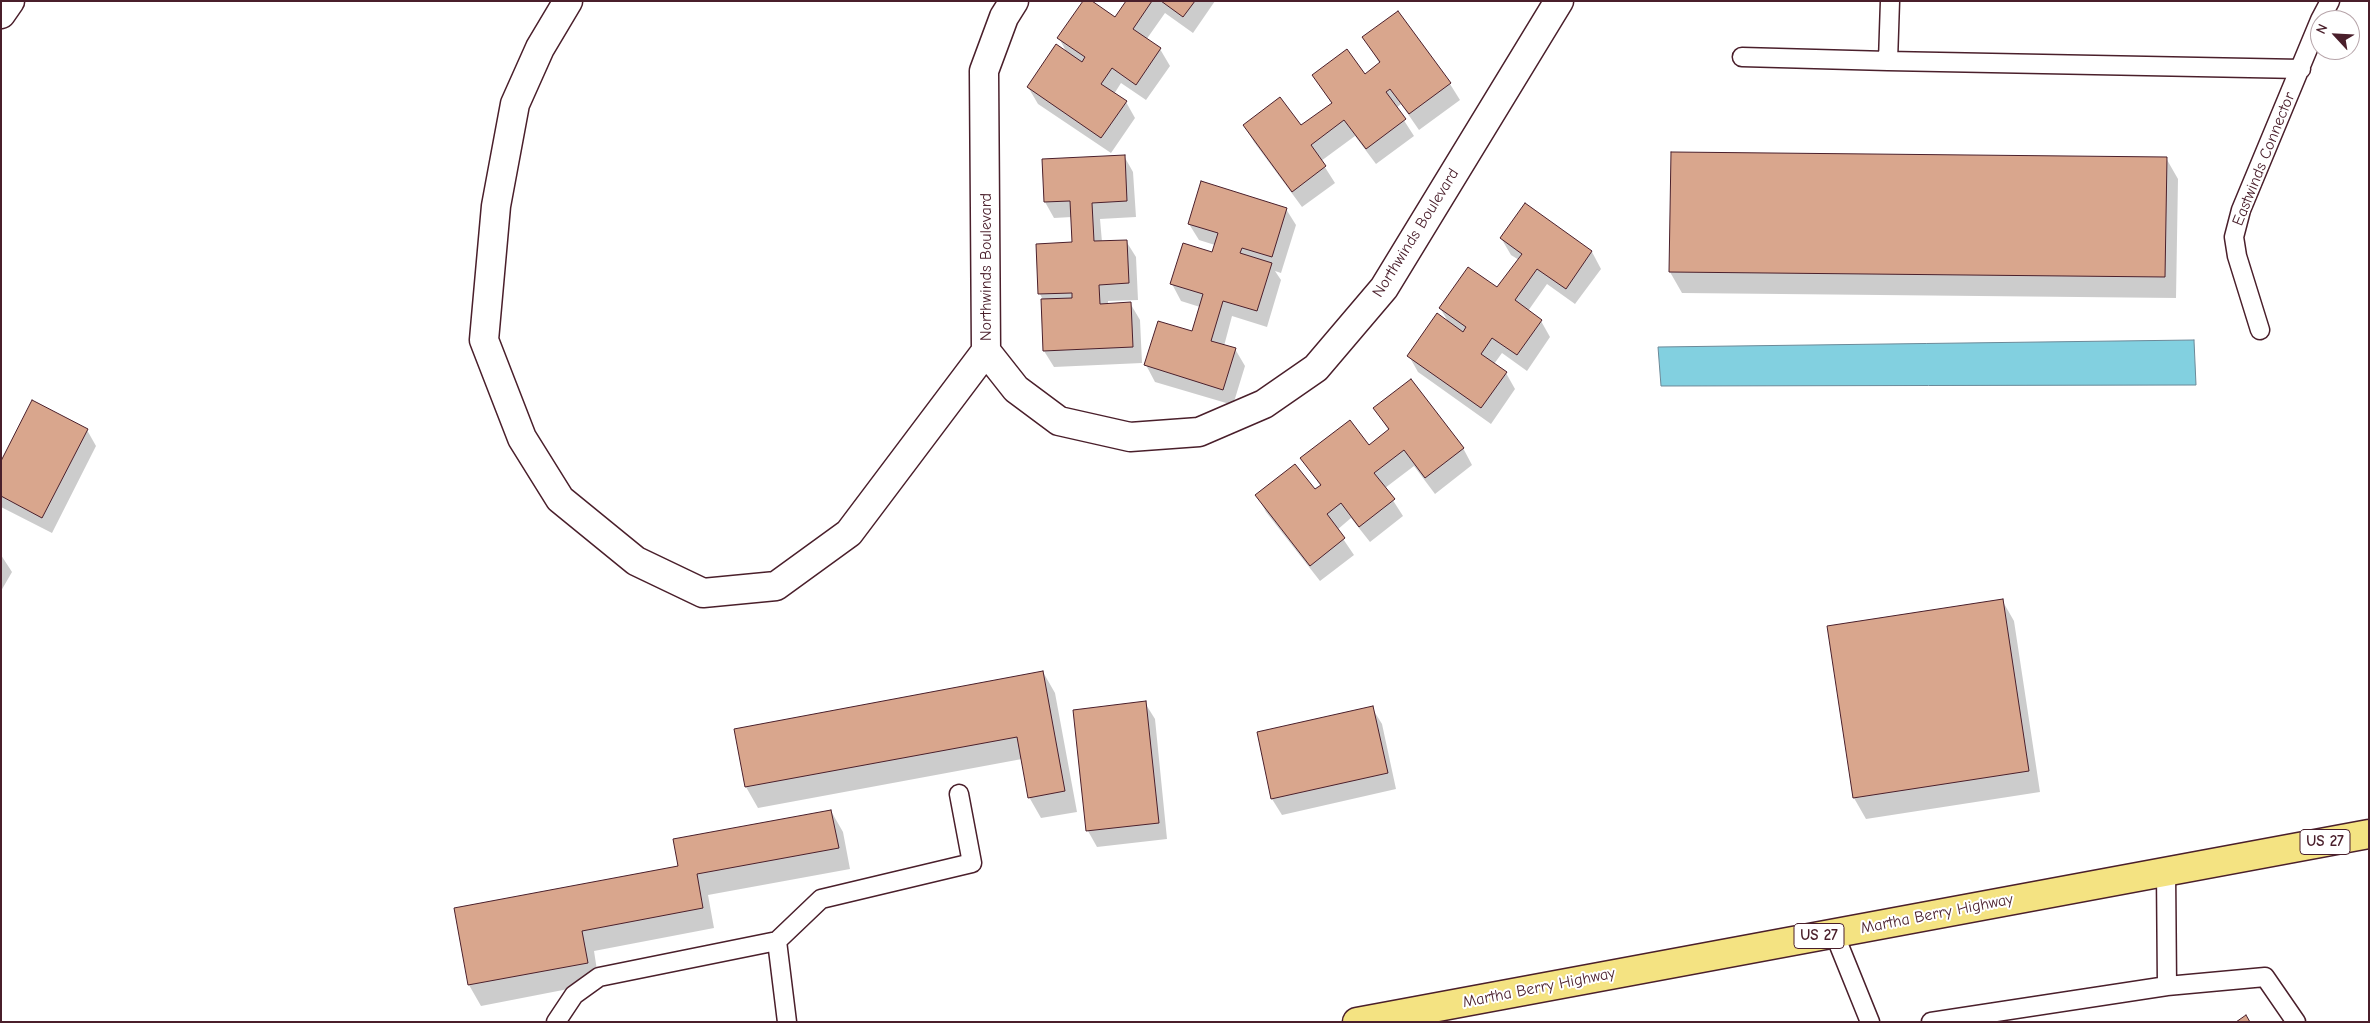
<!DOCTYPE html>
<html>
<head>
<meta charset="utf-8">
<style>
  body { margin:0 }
  #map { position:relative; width:2370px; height:1023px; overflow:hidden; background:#fff; font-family:"Comic Neue",sans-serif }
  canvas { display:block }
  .frame { position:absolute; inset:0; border:2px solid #4a1f2b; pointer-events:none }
  .north { position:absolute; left:2310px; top:10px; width:50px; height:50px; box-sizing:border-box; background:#fff; border:1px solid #b7a5aa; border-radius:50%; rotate:295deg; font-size:14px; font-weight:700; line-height:20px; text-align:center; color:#4a1f2b }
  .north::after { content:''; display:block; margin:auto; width:18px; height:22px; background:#4a1f2b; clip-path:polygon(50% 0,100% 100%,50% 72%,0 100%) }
</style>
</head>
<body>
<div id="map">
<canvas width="2370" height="1023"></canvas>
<div class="frame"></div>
<div class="north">N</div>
</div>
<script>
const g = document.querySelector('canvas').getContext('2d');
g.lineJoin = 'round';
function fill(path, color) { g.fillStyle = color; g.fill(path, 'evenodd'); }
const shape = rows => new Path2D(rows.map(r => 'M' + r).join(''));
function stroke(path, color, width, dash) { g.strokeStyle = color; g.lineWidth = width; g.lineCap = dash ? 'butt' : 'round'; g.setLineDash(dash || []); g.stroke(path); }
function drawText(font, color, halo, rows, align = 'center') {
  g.font = font + ' "Comic Neue",sans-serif'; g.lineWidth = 4; g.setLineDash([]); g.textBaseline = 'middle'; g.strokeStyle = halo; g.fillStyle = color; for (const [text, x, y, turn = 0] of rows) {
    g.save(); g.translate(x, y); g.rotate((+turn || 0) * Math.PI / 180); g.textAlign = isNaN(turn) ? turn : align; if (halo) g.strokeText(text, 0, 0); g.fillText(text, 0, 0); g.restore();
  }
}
const water = shape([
  [2194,340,2196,385,1661,386,1658,347,2194,340]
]);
fill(water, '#82d0e0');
stroke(water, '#6c8998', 1);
fill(shape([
  [1127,1,1215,1,1193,33,1165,13,1146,40,1160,49,1170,66,1146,100,1121,83,1114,94,1126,102,1135,118,1111,153,1038,104,1028,87,1067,53,1059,38,1116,19],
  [1397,12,1450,84,1460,100,1419,130,1401,104,1396,108,1414,136,1376,164,1355,136,1321,161,1335,183,1302,207,1254,142,1244,125,1301,127,1332,104,1313,75,1365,75,1380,64,1364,38],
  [1124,156,1133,172,1136,217,1100,219,1102,242,1126,241,1136,257,1138,300,1108,301,1108,305,1130,303,1140,320,1142,363,1054,367,1044,351,1043,300,1040,294,1037,245,1073,243,1072,217,1054,218,1045,202],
  [2166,158,2178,179,2176,298,1682,293,1670,272],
  [1525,205,1592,252,1601,269,1575,304,1547,284,1528,311,1541,321,1550,337,1527,371,1502,353,1494,364,1506,373,1515,389,1491,424,1418,372,1409,356,1449,323,1440,308,1498,289,1519,260,1511,255,1501,238],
  [1286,209,1296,225,1281,273,1275,271,1281,280,1267,327,1232,316,1224,346,1235,349,1245,366,1233,405,1155,382,1146,365,1192,333,1200,307,1181,301,1172,284,1213,253,1215,245,1199,240,1189,224],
  [1375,409,1463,448,1472,465,1435,494,1414,466,1385,488,1403,516,1370,542,1351,518,1337,530,1354,555,1320,581,1266,512,1257,495,1315,491,1321,487,1302,458,1369,446,1389,431],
  [87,430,96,446,52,533,1,507,1,464],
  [1,555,12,572,1,591],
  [2002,600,2014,621,2040,792,1866,819,1854,798,1828,627],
  [1043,672,1055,693,1077,812,1041,818,1029,797,1022,759,758,808,746,787,735,730],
  [1145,703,1155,719,1167,839,1097,847,1088,831,1074,711],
  [1372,708,1382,724,1396,789,1282,815,1272,799,1258,733],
  [831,811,843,832,850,869,708,895,714,928,594,951,599,983,481,1006,469,985,455,909,680,867]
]), '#0003');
const building = shape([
  [1083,1,1092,1,1115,17,1126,1,1152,1,1133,29,1161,48,1136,85,1112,68,1101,84,1127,101,1101,138,1027,87,1056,44,1082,62,1085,57,1057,38,1083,1],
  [1161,1,1195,1,1183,17,1161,1],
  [1398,11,1451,83,1409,114,1390,89,1386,92,1406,119,1366,149,1344,120,1311,145,1326,166,1292,192,1243,125,1280,97,1301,125,1332,103,1312,75,1347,49,1365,74,1380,62,1362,37,1398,11],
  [1671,152,2167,157,2165,277,1669,272,1671,152],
  [1125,155,1127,201,1092,203,1094,241,1127,240,1129,283,1099,285,1100,304,1131,302,1133,347,1043,351,1041,299,1072,298,1072,293,1038,294,1036,244,1072,242,1070,201,1044,202,1042,159,1125,155],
  [1201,181,1287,208,1272,257,1242,248,1240,253,1272,263,1257,311,1223,301,1211,341,1236,348,1223,390,1144,365,1158,321,1192,331,1203,294,1170,284,1183,243,1212,252,1218,233,1188,224,1201,181],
  [1525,203,1592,251,1566,289,1537,269,1515,300,1542,320,1517,355,1492,338,1481,354,1507,372,1481,408,1407,356,1437,313,1463,332,1466,327,1439,308,1468,267,1497,287,1522,254,1500,238,1525,203],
  [1411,379,1464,448,1425,478,1404,450,1374,473,1395,499,1359,527,1341,503,1327,514,1345,538,1310,566,1255,495,1295,464,1315,489,1321,485,1300,458,1350,420,1369,445,1389,429,1373,408,1411,379],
  [32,400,88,429,42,518,1,496,1,461,32,400],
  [2003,599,2029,771,1853,798,1827,626,2003,599],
  [1043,671,1065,791,1028,798,1017,737,745,787,734,729,1043,671],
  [1146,701,1159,823,1086,831,1073,710,1146,701],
  [1373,706,1388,773,1271,799,1257,732,1373,706],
  [831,810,839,848,697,874,703,908,582,931,588,963,468,985,454,908,678,866,673,839,831,810],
  [2246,1015,2250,1022,2236,1022,2246,1015]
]);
fill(building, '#d9a68d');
stroke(building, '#4a1f2b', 1);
const lane = shape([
  [1890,1,1888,61,2301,69],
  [2320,20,2330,1],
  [1742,57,1888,61],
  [2260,330,2237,256,2234,237,2241,210,2320,20],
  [1834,933,1870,1022],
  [777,941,821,899,972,863,959,794],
  [2167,986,2265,977,2296,1022],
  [556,1022,574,995,599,977,777,941,787,1022],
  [1931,1022,2167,986,2166,871]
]);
const street = shape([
  [568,1,540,48,515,104,496,206,484,340,522,438,560,499,636,561,703,593,776,586,849,533,986,351],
  [1014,1,1004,17,984,71,986,351,1016,389,1059,421,1130,437,1199,432,1264,404,1316,368,1384,288,1559,1],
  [1,14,10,1]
]);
const primary = shape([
  [1357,1022,2369,834]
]);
stroke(lane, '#4a1f2b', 21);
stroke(street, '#4a1f2b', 31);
stroke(primary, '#4a1f2b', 31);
stroke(lane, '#fff', 18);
stroke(street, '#fff', 28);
stroke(primary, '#f4e382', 28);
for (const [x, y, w] of [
  [2325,842,50],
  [1819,936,50]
]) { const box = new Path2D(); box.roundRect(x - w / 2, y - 12.5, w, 25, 4); g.fillStyle = '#fff'; g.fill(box); stroke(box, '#4a1f2b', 1); }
drawText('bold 15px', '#4a1f2b', null, [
  ["US 27",2325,842],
  ["US 27",1819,936]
]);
drawText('16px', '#4a1f2b', '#fff', [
  ["Eastwinds Connector",2264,159,-68],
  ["Northwinds Boulevard",1416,233,-58],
  ["Northwinds Boulevard",986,267,-90],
  ["Martha Berry Highway",1937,914,-11],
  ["Martha Berry Highway",1539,988,-11]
]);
</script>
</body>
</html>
